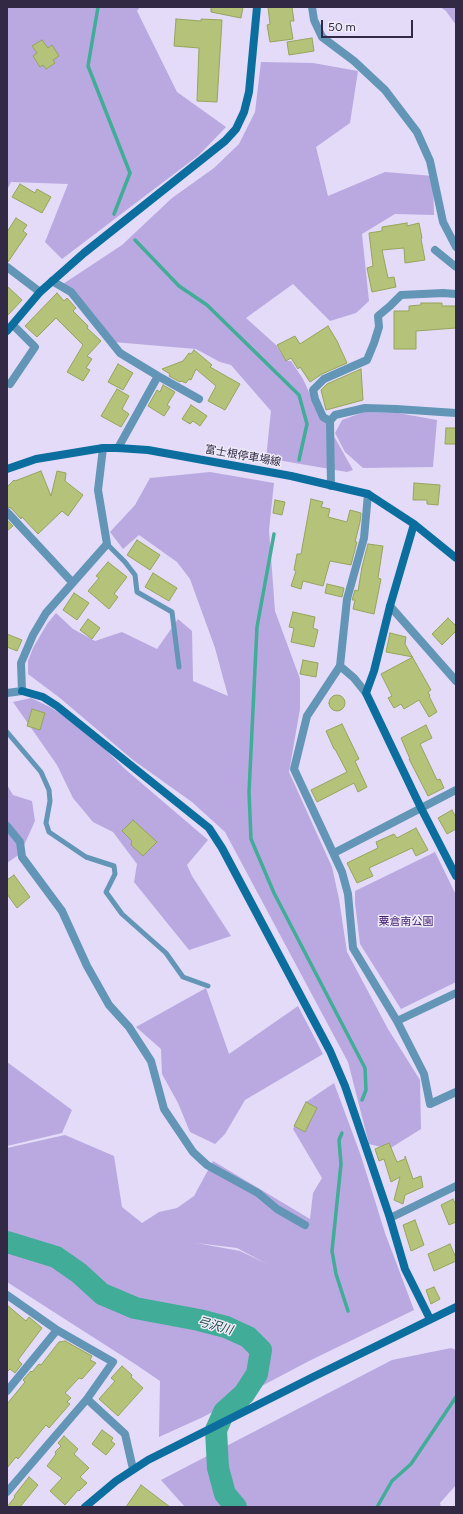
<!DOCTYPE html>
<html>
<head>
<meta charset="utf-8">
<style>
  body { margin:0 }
  #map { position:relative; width:463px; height:1514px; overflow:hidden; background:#e3dbf8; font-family:Figtree,sans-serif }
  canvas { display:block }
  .frame { position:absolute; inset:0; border:8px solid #322a45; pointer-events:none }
  .scale { position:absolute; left:321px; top:20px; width:92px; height:18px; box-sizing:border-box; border:2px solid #322a45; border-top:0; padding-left:5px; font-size:12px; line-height:14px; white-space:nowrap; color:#322a45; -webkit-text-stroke:3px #efebf9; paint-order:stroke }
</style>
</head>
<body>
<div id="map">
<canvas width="463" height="1514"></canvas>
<div class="frame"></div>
<div class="scale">50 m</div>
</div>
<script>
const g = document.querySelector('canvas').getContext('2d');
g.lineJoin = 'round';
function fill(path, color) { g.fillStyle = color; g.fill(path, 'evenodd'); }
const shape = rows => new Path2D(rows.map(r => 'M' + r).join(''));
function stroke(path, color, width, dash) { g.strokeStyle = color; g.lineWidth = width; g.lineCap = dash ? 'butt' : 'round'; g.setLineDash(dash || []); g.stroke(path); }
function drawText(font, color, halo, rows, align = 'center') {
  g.font = font + ' Figtree,"Noto Sans JP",sans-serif'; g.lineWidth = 3; g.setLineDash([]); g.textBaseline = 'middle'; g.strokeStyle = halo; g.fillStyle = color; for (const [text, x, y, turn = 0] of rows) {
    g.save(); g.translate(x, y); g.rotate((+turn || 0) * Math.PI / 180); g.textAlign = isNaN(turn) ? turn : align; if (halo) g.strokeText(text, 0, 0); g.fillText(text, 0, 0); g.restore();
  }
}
fill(shape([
  [7,7,140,7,137,11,177,92,226,127,199,155,62,259,45,242,68,184,11,182,7,190],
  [440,7,456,7,456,25,446,11],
  [261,62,313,63,358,71,350,123,316,147,328,196,385,172,433,176,434,215,395,214,362,234,369,301,356,313,330,321,293,284,246,318,276,345,286,361,291,361,303,379,309,392,353,470,347,472,266,458,271,411,231,365,220,362,196,349,113,342,60,286,122,245,172,198,214,168,239,144,255,112],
  [364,412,398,413,437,420,433,467,363,468,345,452,335,433,342,420],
  [210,472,274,483,269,530,275,611,300,679,300,709,289,772,332,867,339,899,347,952,388,1029,420,1080,421,1129,389,1149,369,1144,348,1062,225,832,192,802,133,760,60,698,28,674,28,661,33,648,47,624,56,613,73,629,95,641,122,632,157,649,178,619,192,631,193,681,228,696,215,648,190,579,177,562,139,535,123,549,110,532,135,505,150,478],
  [31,698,50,707,85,729,125,769,208,840,187,865,192,876,231,936,189,950,134,882,137,864,113,832,93,822,73,798,57,765,13,702],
  [7,785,13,795,32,801,35,821,20,854,7,863],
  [435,852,456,895,456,982,401,1009,360,944,355,903,355,891],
  [206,988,229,1054,298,1006,323,1054,245,1100,225,1134,215,1144,190,1132,178,1103,162,1074,161,1049,136,1027],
  [7,1062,72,1110,62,1133,7,1146],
  [334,1083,361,1156,385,1233,414,1310,309,1361,203,1417,159,1437,160,1381,135,1364,7,1282,7,1148,65,1135,114,1156,122,1207,142,1223,159,1212,177,1208,194,1196,213,1161,310,1219,313,1193,322,1178,293,1129,306,1102],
  [196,1243,237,1248,267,1264,240,1251],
  [451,1348,456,1350,456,1485,440,1503,441,1507,185,1507,161,1480,392,1360]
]), '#b9a9e0');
stroke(shape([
  [98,7,88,66,130,173,114,214],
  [135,240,179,286,207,305,299,395,307,424,299,460],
  [274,534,257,627,249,792,251,839,274,893,365,1068,366,1090,362,1100],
  [342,1133,339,1140,341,1164,332,1251,336,1274,348,1311],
  [377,1507,392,1481,411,1464,456,1397]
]), '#41ac97', 3.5);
stroke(shape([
  [7,1242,56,1257,79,1273,102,1294,135,1308,199,1320,226,1327,248,1337,261,1350,257,1374,244,1394,224,1412,216,1430,218,1468,225,1494,236,1507]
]), '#41ac97', 22);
const building = shape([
  [211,7,243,7,241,18,211,12,211,7],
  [268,7,292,7,294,21,290,21,293,39,270,42,267,25,270,24,268,7],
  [176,19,201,21,201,19,222,20,217,102,197,101,199,48,174,46,176,19],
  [312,38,314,51,289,55,287,42,312,38],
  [42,40,48,48,52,45,59,56,53,60,55,63,46,69,43,65,40,67,33,56,37,53,32,46,42,40],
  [20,184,35,193,37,189,51,197,42,213,12,197,20,184],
  [16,218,27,225,23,231,27,234,8,262,7,262,7,232,16,218],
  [407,223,407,226,419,223,422,238,421,239,425,260,405,263,404,248,382,250,388,278,394,277,396,287,372,292,367,268,373,266,369,233,382,231,382,227,407,223],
  [7,286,22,300,7,316,7,286],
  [57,293,64,301,67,298,76,308,73,311,88,326,87,328,101,341,87,356,92,359,86,368,90,370,83,381,67,372,83,345,56,318,37,337,25,326,57,293],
  [421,303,442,303,442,306,456,306,456,328,416,331,416,349,394,349,394,311,409,311,409,306,421,305,421,303],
  [328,326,337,341,347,363,322,374,310,382,300,367,298,369,291,358,286,361,277,345,295,336,300,344,328,326],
  [194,350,212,365,210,367,240,384,225,410,208,401,216,386,196,369,191,380,189,379,186,383,181,381,180,382,169,376,170,374,162,369,183,361,189,353,191,354,194,350],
  [118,364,133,373,123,390,108,382,118,364],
  [361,369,363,400,326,410,321,390,327,384,361,369],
  [163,385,175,392,167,405,170,407,164,416,148,406,157,390,160,392,163,385],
  [117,389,129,396,122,409,129,414,121,427,101,416,117,389],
  [191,405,207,416,200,426,193,421,190,424,182,419,191,405],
  [446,428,456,428,456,444,445,444,446,428],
  [41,471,51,496,57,471,66,473,65,481,83,495,68,516,62,511,38,534,22,517,21,519,11,508,7,507,7,487,14,480,15,481,41,471],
  [414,483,440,485,438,505,427,504,427,500,413,500,414,483],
  [311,499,323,502,321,507,330,509,328,517,347,522,350,510,361,513,360,522,355,542,357,542,351,565,330,561,323,586,303,581,301,589,291,586,296,571,294,570,297,554,301,554,311,499],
  [275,500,285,502,282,515,273,513,275,500],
  [7,520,13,526,7,531,7,520],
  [137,540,160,555,150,570,127,555,137,540],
  [368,544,383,546,378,578,381,579,374,614,353,609,355,600,352,600,355,590,358,591,362,567,368,544],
  [108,562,127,577,114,594,118,597,109,609,88,591,99,578,96,576,108,562],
  [153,573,177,588,169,601,145,587,153,573],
  [327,584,344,588,342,597,325,593,327,584],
  [74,593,89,603,77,620,63,610,74,593],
  [293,612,315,617,313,628,318,630,314,647,291,642,294,628,289,627,293,612],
  [448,618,456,626,456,631,442,645,432,634,448,618],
  [88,619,100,628,92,639,80,630,88,619],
  [390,633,406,637,405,644,431,690,428,692,430,696,429,696,437,712,429,717,419,700,404,709,401,704,394,708,388,698,392,696,381,674,413,657,386,652,390,633],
  [7,634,22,640,17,651,7,647,7,634],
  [303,660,318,663,316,677,300,674,303,660],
  '329 703a8 8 0 1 1 16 0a8 8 0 1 1-16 0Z',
  [32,709,45,713,40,730,27,726,32,709],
  [342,724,359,759,355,761,367,787,358,792,354,783,317,802,311,790,347,772,335,749,334,749,326,731,342,724],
  [426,725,432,738,420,744,437,780,440,779,444,788,428,796,409,759,410,759,401,738,426,725],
  [452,810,456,818,456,829,447,834,438,818,452,810],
  [133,820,157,842,143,856,131,845,132,841,122,831,133,820],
  [416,828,428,850,416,856,412,848,369,868,373,876,357,883,347,863,378,848,376,842,394,834,397,838,416,828],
  [14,875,30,897,17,908,7,894,7,880,14,875],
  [306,1102,317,1108,305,1132,294,1126,306,1102],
  [389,1143,397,1162,405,1159,405,1156,413,1179,421,1176,423,1187,405,1195,403,1204,394,1200,400,1177,391,1182,384,1159,379,1161,375,1149,389,1143],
  [453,1199,456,1205,456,1222,449,1225,441,1205,453,1199],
  [415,1220,424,1245,411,1251,403,1225,415,1220],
  [450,1244,456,1258,456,1261,434,1271,428,1254,450,1244],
  [434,1287,440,1299,431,1304,426,1290,434,1287],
  [7,1305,26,1321,29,1317,42,1328,18,1360,22,1364,15,1373,10,1369,7,1372,7,1305],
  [65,1341,92,1356,90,1360,96,1363,82,1379,79,1378,65,1393,71,1398,67,1402,70,1404,49,1428,46,1425,18,1459,16,1457,7,1468,7,1404,25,1382,23,1380,31,1371,32,1372,39,1364,41,1365,59,1342,65,1341],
  [122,1366,132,1375,131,1377,143,1388,118,1416,99,1399,115,1381,111,1378,122,1366],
  [102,1430,113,1438,111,1441,115,1444,106,1455,92,1444,102,1430],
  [64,1436,78,1449,74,1454,89,1468,80,1477,87,1483,79,1491,78,1490,65,1505,50,1491,62,1478,47,1466,56,1454,55,1452,61,1446,58,1443,64,1436],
  [29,1477,38,1485,20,1507,7,1507,15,1497,14,1496,29,1477],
  [141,1485,170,1507,126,1507,141,1485]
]);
fill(building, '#b4c379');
stroke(building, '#96a45b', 1);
stroke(shape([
  [107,544,125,562,135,575,137,592,172,612,179,667],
  [7,732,41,772,49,790,50,801,46,823,49,832,86,857,114,866,115,874,106,892,122,914,166,953,183,977,208,986]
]), '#6295b6', 5);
stroke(shape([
  [312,7,314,20,322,37,354,61,385,90,417,132,430,161,443,222,456,247],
  [435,250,456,267],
  [7,267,40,292],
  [52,281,71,292,120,353,158,376],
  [10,384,35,347,13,325],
  [330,421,323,417,315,399,313,390,324,379,367,360,374,343,379,327,378,316,390,306,401,295,443,293,456,294],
  [118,448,158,376,199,399],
  [331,486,330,421,335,415,365,408,396,409,456,413],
  [7,512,72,582],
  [390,606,456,681],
  [340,666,347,599,364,538,368,494],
  [7,693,22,691,21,663,33,635,46,613,107,544,98,490,103,448],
  [366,693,354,678,340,666,307,716,294,769,342,872,348,894,353,948,397,1021,424,1074,430,1104,456,1092],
  [7,826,20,842,22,857,62,911,87,966,109,1005,129,1027,151,1061,164,1109,193,1152,207,1165,258,1193,277,1209,305,1225],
  [334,853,456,790],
  [397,1021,456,993],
  [390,1218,456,1186],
  [7,1295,57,1330,113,1362,87,1399,7,1492],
  [7,1391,57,1330],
  [87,1399,125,1434,133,1469]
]), '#6295b6', 8);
stroke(shape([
  [7,331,40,292,84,253,225,141,236,129,244,112,249,92,257,7],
  [7,469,36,459,103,448,118,448,148,450,291,476,368,494,414,524,456,558],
  [414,524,390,606,374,671,366,693,421,808,456,876],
  [22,691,43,697,57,706,209,828,222,848,330,1051,345,1086,390,1218,405,1269,430,1319],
  [85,1507,116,1481,148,1460,313,1377,456,1307]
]), '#0c6e9e', 8);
drawText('11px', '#322a45', '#efebf9', [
  ["富士根停車場線",243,456,10]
]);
drawText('11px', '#3f1c6d', '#efebf9', [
  ["粟倉南公園",406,922]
]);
drawText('italic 12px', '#17453c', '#efebf9', [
  ["弓沢川",215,1326,16]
]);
</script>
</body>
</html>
